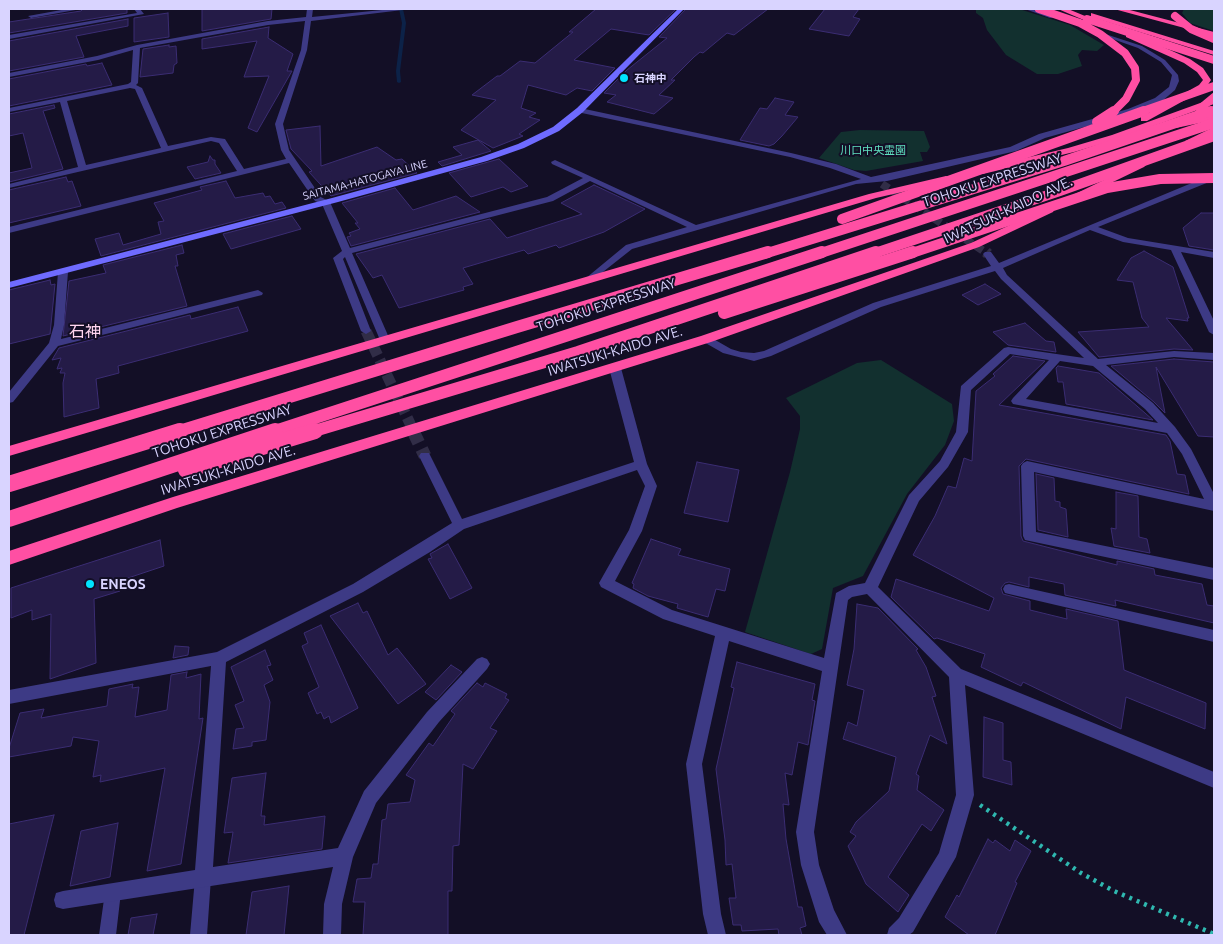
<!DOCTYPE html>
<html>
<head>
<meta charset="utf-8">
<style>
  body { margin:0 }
  #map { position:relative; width:1223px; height:944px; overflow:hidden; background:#130f26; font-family:Ubuntu,sans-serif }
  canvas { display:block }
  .frame { position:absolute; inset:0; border:10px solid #d9d4ff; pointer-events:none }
</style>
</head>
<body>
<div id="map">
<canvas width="1223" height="944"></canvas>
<div class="frame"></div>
</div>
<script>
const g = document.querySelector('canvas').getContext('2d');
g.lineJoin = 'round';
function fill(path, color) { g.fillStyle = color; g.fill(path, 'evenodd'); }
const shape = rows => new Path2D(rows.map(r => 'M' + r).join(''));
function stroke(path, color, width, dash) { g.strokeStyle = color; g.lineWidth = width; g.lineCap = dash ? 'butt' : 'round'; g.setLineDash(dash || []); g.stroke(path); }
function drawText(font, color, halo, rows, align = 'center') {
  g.font = font + ' Ubuntu,"Noto Sans JP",sans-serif'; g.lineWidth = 4; g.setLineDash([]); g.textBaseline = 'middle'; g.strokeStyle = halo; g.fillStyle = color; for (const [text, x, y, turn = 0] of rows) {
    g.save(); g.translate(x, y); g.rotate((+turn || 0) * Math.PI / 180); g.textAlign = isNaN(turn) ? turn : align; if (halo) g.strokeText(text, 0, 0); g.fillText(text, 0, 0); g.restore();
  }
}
fill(shape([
  [976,9,1019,9,1070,25,1104,45,1097,51,1082,50,1078,55,1082,66,1058,74,1037,74,1006,55,987,30,983,18,976,13],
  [1184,9,1214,9,1214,31,1190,23,1182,13],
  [860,130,924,131,930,147,927,152,920,152,923,161,866,171,854,170,819,158,841,132],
  [881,360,952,404,954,421,945,445,907,494,863,576,833,588,822,649,811,654,745,632,790,472,800,429,800,416,786,398,857,363]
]), '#12302f');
fill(shape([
  [399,9,403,9,406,23,400,71,401,82,399,83,397,82,396,71,402,23,399,9]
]), '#0c2248');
const building = shape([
  [83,9,127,9,127,13,9,33,9,22,81,11,83,9],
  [202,9,272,9,271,19,202,31,202,9],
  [596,9,676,9,649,35,611,29,574,60,615,68,592,91,577,88,566,95,528,85,521,108,536,113,529,117,540,120,519,134,523,136,493,148,461,130,496,100,472,95,497,76,500,76,520,61,535,63,573,32,569,32,596,9],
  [686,9,768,9,734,35,727,33,703,53,700,52,694,57,671,80,675,80,659,95,673,98,654,114,607,102,616,95,604,93,627,70,667,38,659,37,686,9],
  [825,9,859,9,853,17,860,19,849,36,809,29,825,9],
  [168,13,169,37,134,42,134,18,168,13],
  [128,19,128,26,76,36,84,57,9,71,9,41,128,19],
  [269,27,268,38,293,54,287,71,292,71,257,132,248,128,269,76,244,77,257,41,202,49,202,39,269,27],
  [169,45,169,47,176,46,177,63,174,65,173,73,140,77,143,49,169,45],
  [102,63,112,85,9,106,9,79,86,64,87,66,102,63],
  [775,98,794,102,785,115,798,117,782,136,774,144,769,146,740,140,760,108,767,109,775,98],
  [54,105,55,108,43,111,63,169,9,182,9,173,32,168,23,133,9,136,9,114,54,105],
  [320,126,321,166,377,147,396,160,402,159,417,173,331,196,309,172,312,171,291,149,286,130,320,126],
  [478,140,491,151,442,166,438,162,462,155,453,147,478,140],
  [210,156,213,160,215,160,215,164,221,173,195,179,187,167,208,162,210,156],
  [499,159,528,186,511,192,503,187,471,197,449,173,499,159],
  [66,177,68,182,72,181,81,206,9,223,9,190,66,177],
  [226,181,235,198,263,193,265,197,270,196,275,204,282,202,286,208,101,256,95,239,119,233,123,245,161,234,158,222,164,221,154,203,202,190,200,187,226,181],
  [594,185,645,209,604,232,559,248,556,245,528,254,524,250,463,268,473,284,463,287,464,290,399,308,382,275,373,278,356,254,490,219,507,238,582,214,561,203,594,185],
  [395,188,413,210,456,196,480,212,351,246,347,237,351,236,349,233,360,229,355,223,358,223,342,203,395,188],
  [1201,213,1214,213,1214,250,1189,246,1183,228,1201,213],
  [292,216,301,229,231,249,223,234,292,216],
  [182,245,184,253,176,255,178,266,175,266,187,306,63,336,69,281,106,273,103,265,182,245],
  [1144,251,1173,267,1189,318,1187,318,1188,321,1166,318,1193,350,1174,349,1099,357,1078,332,1149,327,1142,318,1133,282,1117,280,1131,258,1144,251],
  [50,280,51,285,55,284,50,334,9,344,9,290,50,280],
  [985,284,1001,294,978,305,962,295,985,284],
  [238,307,248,331,118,366,119,373,96,379,99,408,64,417,63,383,65,373,60,373,62,368,57,369,61,358,52,360,59,348,190,315,191,319,238,307],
  [1025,323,1046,341,1054,342,1056,352,1008,345,993,332,1025,323],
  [1013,356,1045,361,999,405,1166,435,1170,441,1177,474,1185,475,1189,494,1026,459,1019,466,1021,536,1023,541,1117,565,1117,561,1154,569,1155,575,1202,584,1207,605,1214,606,1214,623,1115,600,1116,606,1065,595,1064,584,1029,577,1029,587,1009,582,1005,583,1001,588,1003,594,1030,601,1030,610,1067,619,1066,609,1118,621,1124,670,1206,703,1205,729,1126,697,1121,729,1023,682,1021,686,981,667,985,654,937,638,934,639,891,597,896,579,989,611,994,598,913,555,935,516,948,486,956,488,964,458,972,461,976,391,995,376,993,374,1013,356],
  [1174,359,1214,362,1214,437,1198,436,1156,367,1165,413,1154,402,1111,366,1174,359],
  [1058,366,1099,373,1153,420,1066,404,1063,382,1058,382,1056,368,1058,366],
  [697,462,739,470,728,522,684,513,697,462],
  [1036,474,1054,478,1055,501,1060,502,1060,507,1066,509,1068,537,1038,530,1036,474],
  [1116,492,1138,496,1139,537,1147,539,1150,553,1114,546,1111,528,1116,529,1116,492],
  [651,539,681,549,678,555,730,569,725,591,716,589,708,617,677,608,678,604,648,596,633,588,634,584,632,583,651,539],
  [160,540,164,566,119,581,120,591,94,599,96,663,50,679,51,614,32,620,32,610,11,618,11,588,160,540],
  [448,544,472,588,450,599,428,559,432,558,430,554,448,544],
  [358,603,363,613,367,611,388,655,397,648,426,684,398,704,330,616,358,603],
  [857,604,878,608,918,649,916,650,926,667,936,696,932,697,947,744,930,735,916,774,919,776,917,790,944,810,931,831,922,824,888,877,909,895,898,912,866,884,848,846,856,836,850,832,856,822,889,791,896,757,843,739,848,722,857,726,864,690,847,685,854,649,857,604],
  [321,625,358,708,331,723,329,716,324,719,321,712,317,714,308,693,319,687,302,646,308,643,304,633,321,625],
  [175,646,189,647,188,655,173,658,175,646],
  [265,650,271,665,267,666,273,680,264,685,270,702,266,740,252,742,252,746,233,749,236,729,244,728,235,705,244,701,231,667,265,650],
  [737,662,815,684,812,700,815,701,808,745,798,742,792,775,785,773,789,805,783,804,786,839,798,907,802,907,806,926,800,928,802,935,779,935,778,929,742,931,741,925,733,925,729,898,736,898,732,864,726,865,725,840,716,769,734,688,731,687,737,662],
  [451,665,462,672,436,700,425,692,451,665],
  [187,672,186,678,201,674,199,719,203,718,181,864,147,871,165,768,100,782,101,775,93,777,99,741,73,737,71,746,9,757,9,748,20,713,44,709,41,718,107,706,109,689,133,684,132,688,139,687,135,717,167,710,171,675,187,672],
  [477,683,483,687,485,683,507,694,505,698,509,700,490,728,497,731,473,769,463,764,459,845,453,846,452,891,448,891,448,935,363,935,365,902,353,902,357,879,371,878,373,864,378,864,382,820,386,819,388,804,410,802,415,780,406,775,429,743,433,746,455,714,451,711,477,683],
  [984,717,1003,723,1003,760,1011,762,1012,785,983,777,984,717],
  [266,773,261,816,265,816,264,825,325,816,322,849,228,863,233,832,224,833,232,778,266,773],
  [54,815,24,935,9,935,9,824,54,815],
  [118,823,110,877,70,886,81,831,118,823],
  [988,839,993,843,995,840,1010,851,1015,840,1031,851,1015,882,1017,883,995,935,969,935,945,917,957,895,959,897,988,839],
  [289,886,284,935,246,935,252,892,289,886],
  [157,914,153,935,128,935,131,918,157,914]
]);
fill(building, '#241b47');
stroke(building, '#3b2d73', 1);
stroke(shape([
  [882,184,988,254]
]), '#312d47', 8, [8, 4.5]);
stroke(shape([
  [986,252,988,254],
  [366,331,414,432]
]), '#312d47', 11, [11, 5]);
stroke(shape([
  [413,431,425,456]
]), '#312d47', 13, [13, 7]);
stroke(shape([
  [980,805,1081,873,1114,891,1214,934]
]), '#2fb8b0', 4.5, [3, 5]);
fill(shape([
  [1009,584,1214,630,1214,642,1009,594,1005,593,1003,589,1005,585,1009,584],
  [203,870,209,872,211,878,207,935,190,935,195,878,197,872,203,870],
  [113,884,119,886,121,892,116,935,99,935,105,892,107,886,113,884]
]), '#3d3a85');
fill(shape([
  [67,9,81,9,31,18,28,16,67,9],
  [134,9,140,9,144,14,9,39,9,35,137,13,134,9],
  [307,9,313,9,312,17,392,9,411,9,311,21,307,50,283,124,289,150,321,197,330,202,350,248,547,197,583,178,552,164,551,162,555,160,696,225,861,179,830,168,790,157,577,112,576,110,580,108,791,153,836,164,871,177,1010,147,1039,134,1128,109,1155,98,1169,87,1172,75,1161,62,1138,48,1090,31,1090,29,1142,46,1165,60,1178,75,1179,81,1175,90,1161,102,1134,113,1045,138,1016,151,887,181,856,184,632,249,589,283,586,282,586,278,626,245,687,227,590,181,553,201,352,253,390,340,385,343,380,340,345,257,343,259,371,331,366,334,361,331,333,258,342,251,322,204,315,201,289,163,9,233,9,227,237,171,219,143,211,141,9,188,9,184,78,167,60,102,9,112,9,108,128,84,131,82,133,50,98,60,9,77,9,73,97,56,137,45,268,21,306,17,307,9],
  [305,21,301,50,275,124,281,150,286,159,244,169,225,139,211,137,168,146,142,88,136,85,138,83,140,48,268,25,305,21],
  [130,88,135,89,161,148,86,165,67,101,130,88],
  [1025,9,1033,9,1055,17,1050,18,1025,9],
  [1211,175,1214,177,1214,180,1098,227,1128,238,1214,252,1214,258,1181,252,1214,321,1214,335,1209,332,1171,250,1123,242,1090,230,1003,268,1007,275,1098,359,1174,351,1214,353,1214,360,1174,357,1106,365,1153,403,1175,427,1191,449,1214,494,1214,511,1034,472,1036,532,1214,568,1214,580,1025,540,1023,536,1021,466,1023,463,1027,461,1204,499,1182,454,1167,433,1013,404,1011,401,1013,398,1049,360,1010,354,971,390,968,432,948,467,919,501,878,587,961,669,1214,772,1214,788,965,685,974,795,956,857,913,932,909,935,887,935,889,928,899,918,939,853,956,795,949,677,867,594,852,597,848,600,814,832,819,865,834,910,847,935,827,935,819,922,801,865,796,832,822,671,729,641,702,764,721,914,726,935,708,935,703,914,686,764,715,636,663,619,601,587,599,583,629,530,645,486,637,470,464,529,430,552,363,592,226,662,213,867,338,848,364,791,427,712,477,659,482,657,487,659,490,664,487,669,439,722,376,803,353,857,342,904,341,935,323,935,324,904,333,867,63,909,56,907,54,900,56,893,63,891,195,870,211,666,9,704,9,690,217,652,353,584,452,523,419,456,421,453,429,453,462,519,634,462,609,368,615,364,621,368,647,464,657,486,642,531,615,581,672,610,824,658,836,593,849,586,865,583,909,495,940,461,956,432,961,386,1004,348,1008,347,1084,358,1001,279,995,271,881,307,771,356,754,361,723,353,702,341,701,339,702,337,710,337,731,349,741,352,754,353,764,351,873,303,991,266,983,254,985,252,991,252,999,263,1211,175],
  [1060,361,1093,366,1145,409,1158,423,1026,399,1060,361],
  [63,269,68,272,64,325,61,339,258,290,263,293,262,295,58,346,13,402,9,403,9,392,49,343,54,325,58,272,63,269]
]), '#3d3a85');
fill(shape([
  [678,9,684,9,583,112,559,131,524,148,487,161,338,202,9,288,9,282,332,198,481,157,518,144,553,127,577,108,678,9]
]), '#6f6bff');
fill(shape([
  [1058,9,1068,9,1107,25,1100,27,1058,9],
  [1114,9,1126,9,1214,32,1214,36,1114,9],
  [1091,13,1214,51,1214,55,1091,17,1091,13],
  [1126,33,1132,33,1190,59,1203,68,1211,80,1205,89,1147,121,1141,121,1141,117,1199,85,1203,80,1197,72,1184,63,1126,37,1126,33],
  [1214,98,1214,104,1118,139,1074,152,983,174,978,171,979,169,1068,148,1112,135,1214,98],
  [1214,114,1214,120,1176,128,1171,125,1173,123,1214,114],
  [1214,127,1214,133,1193,143,1187,143,1185,141,1214,127],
  [1141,162,1146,165,1144,167,1084,196,1076,196,1075,194,1141,162],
  [946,176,950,177,950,181,876,198,9,456,9,446,869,194,946,176],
  [1049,207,1053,208,1054,210,1053,212,979,247,711,342,177,508,9,565,9,551,173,497,701,336,971,243,1049,207]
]), '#ff4fa3');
stroke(shape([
  [1039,9,1080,23,1100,34,1125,53,1135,68,1136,80,1126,99,1113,112],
  [1175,16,1191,29,1214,39],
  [1087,19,1214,60],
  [1140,112,1214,86],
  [1201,112,1202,107,1214,97],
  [1207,112,1214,110]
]), '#ff4fa3', 8);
stroke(shape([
  [1200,117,1201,111],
  [1097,122,1114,111],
  [842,219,1144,111],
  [764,254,1064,161,1211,111],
  [818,254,1214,123],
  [872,254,1060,191,1214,136],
  [909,254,1107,188,1160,179,1214,178]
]), '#ff4fa3', 10);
stroke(shape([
  [724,313,913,252],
  [176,432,517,327,768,252],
  [272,432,822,252],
  [311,432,578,352,876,252]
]), '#ff4fa3', 12);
stroke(shape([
  [186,470,315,431],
  [9,484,180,431],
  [9,519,275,431]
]), '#ff4fa3', 16);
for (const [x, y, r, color] of [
  [624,78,5,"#00e5ff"],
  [90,584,5,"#00e5ff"]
]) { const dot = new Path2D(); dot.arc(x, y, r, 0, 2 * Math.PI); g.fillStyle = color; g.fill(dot); stroke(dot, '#130f26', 2); }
drawText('bold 11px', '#d9d4ff', '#130f26', [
  ["石神中",634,78]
], 'left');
drawText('11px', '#5fe0c0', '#130f26', [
  ["川口中央霊園",873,150]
]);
drawText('11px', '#d9d4ff', '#130f26', [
  ["SAITAMA-HATOGAYA LINE",365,180,-15]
]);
drawText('14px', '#d9d4ff', '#130f26', [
  ["TOHOKU EXPRESSWAY",992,180,-18],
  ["IWATSUKI-KAIDO AVE.",1008,210,-25],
  ["TOHOKU EXPRESSWAY",606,305,-18],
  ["IWATSUKI-KAIDO AVE.",615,351,-17],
  ["TOHOKU EXPRESSWAY",222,431,-18],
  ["IWATSUKI-KAIDO AVE.",228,470,-17]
]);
drawText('bold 14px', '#d9d4ff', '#130f26', [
  ["ENEOS",100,584]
], 'left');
drawText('16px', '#ffd6f0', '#130f26', [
  ["石神",85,332]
]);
</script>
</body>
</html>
